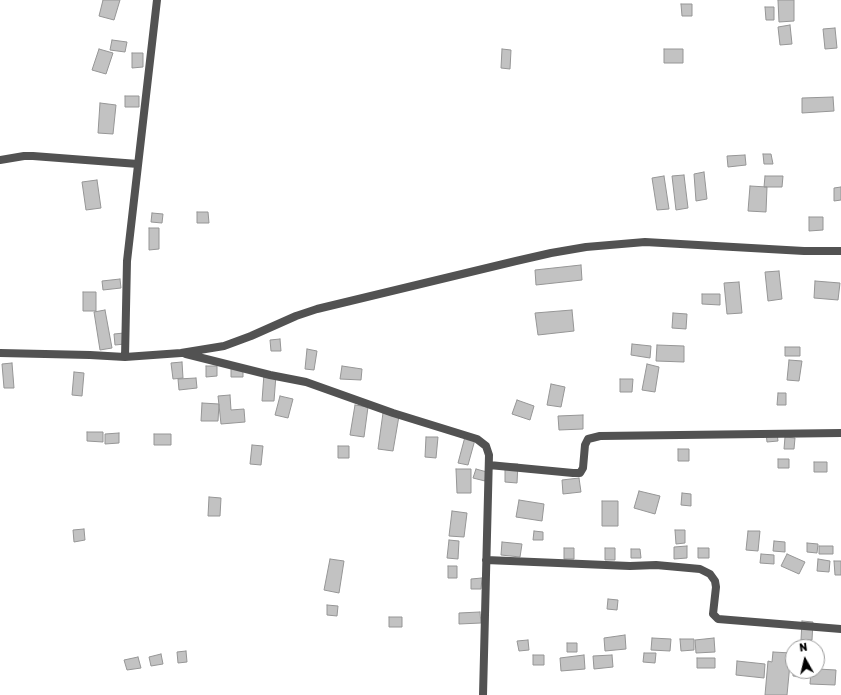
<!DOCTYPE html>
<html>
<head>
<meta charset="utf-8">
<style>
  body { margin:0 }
  #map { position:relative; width:841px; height:695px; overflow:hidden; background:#fff; font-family:Rubik,sans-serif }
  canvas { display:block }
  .north { position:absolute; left:785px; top:639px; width:40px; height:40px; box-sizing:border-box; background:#fff; border:1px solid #999; border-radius:50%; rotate:352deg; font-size:11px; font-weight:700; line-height:16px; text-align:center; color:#000 }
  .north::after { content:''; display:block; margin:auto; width:14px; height:18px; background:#000; clip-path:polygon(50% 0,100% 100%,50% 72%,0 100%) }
</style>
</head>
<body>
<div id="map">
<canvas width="841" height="695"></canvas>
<div class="north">N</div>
</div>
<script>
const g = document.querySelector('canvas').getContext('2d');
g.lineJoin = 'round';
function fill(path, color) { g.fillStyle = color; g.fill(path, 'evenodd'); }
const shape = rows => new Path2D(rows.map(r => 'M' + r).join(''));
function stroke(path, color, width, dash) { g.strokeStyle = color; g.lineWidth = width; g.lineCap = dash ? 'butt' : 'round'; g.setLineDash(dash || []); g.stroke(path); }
const building = shape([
  [103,0,120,0,114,20,99,16,103,0],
  [778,0,794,0,794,21,779,22,778,0],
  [681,4,692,4,692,16,682,16,681,4],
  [765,7,774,7,774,20,766,20,765,7],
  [790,25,792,44,780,45,778,27,790,25],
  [835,28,837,48,825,49,823,29,835,28],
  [112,40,127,42,125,52,110,50,112,40],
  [99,49,113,53,106,74,92,70,99,49],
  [502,49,511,50,510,69,501,68,502,49],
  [664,49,683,49,683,63,664,63,664,49],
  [132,53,143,53,143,67,132,68,132,53],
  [125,96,139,96,139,107,125,107,125,96],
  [833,97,834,111,802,113,802,98,833,97],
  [100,103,116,105,113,134,98,133,100,103],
  [763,154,771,154,773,164,764,164,763,154],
  [745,155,746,165,728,167,727,156,745,155],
  [704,172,707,199,696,201,694,174,704,172],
  [684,175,688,208,676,210,672,176,684,175],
  [664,176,669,209,657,210,652,178,664,176],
  [765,176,783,176,782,187,764,187,765,176],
  [97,180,101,208,86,210,82,182,97,180],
  [750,186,767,187,766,212,748,211,750,186],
  [841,187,841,200,834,201,834,188,841,187],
  [197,212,208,212,209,223,197,223,197,212],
  [152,213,163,214,162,223,151,222,152,213],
  [809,217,823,217,823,230,809,231,809,217],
  [149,228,159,228,159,249,149,250,149,228],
  [581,265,582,280,536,285,535,270,581,265],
  [779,271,782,299,768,301,765,272,779,271],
  [120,279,121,288,103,290,102,281,120,279],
  [815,281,840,283,838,300,814,298,815,281],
  [739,282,742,313,727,314,724,283,739,282],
  [83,292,96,292,96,311,83,311,83,292],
  [702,294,720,294,720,305,702,304,702,294],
  [105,310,112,348,100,350,94,312,105,310],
  [572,310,574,331,538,335,535,313,572,310],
  [673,313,687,314,686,329,672,328,673,313],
  [124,333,125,344,115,345,114,334,124,333],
  [280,339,281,351,271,351,270,340,280,339],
  [632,344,651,346,650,358,631,355,632,344],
  [657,345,684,346,684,362,656,361,657,345],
  [785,347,800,347,800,356,785,356,785,347],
  [307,349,317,351,314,370,305,369,307,349],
  [789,360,802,361,799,381,787,380,789,360],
  [182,362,183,378,173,379,171,363,182,362],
  [12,363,14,388,4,388,2,364,12,363],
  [647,364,659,367,655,392,642,390,647,364],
  [206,366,217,366,217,376,206,377,206,366],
  [231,366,243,366,243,377,231,377,231,366],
  [342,366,362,369,361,380,340,379,342,366],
  [74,372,84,373,82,396,72,395,74,372],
  [264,374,276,375,274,401,262,401,264,374],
  [196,378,197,388,179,390,178,379,196,378],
  [620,379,633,379,632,392,620,392,620,379],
  [551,384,565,387,561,407,547,405,551,384],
  [778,393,786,393,786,405,777,405,778,393],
  [230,395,231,410,244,409,245,422,221,424,218,396,230,395],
  [280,396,293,399,288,418,275,415,280,396],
  [517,400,534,406,530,420,512,414,517,400],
  [202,403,219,404,218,421,201,421,202,403],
  [355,405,368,407,364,437,350,435,355,405],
  [383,413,399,416,393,451,378,449,383,413],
  [583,415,583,429,559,430,558,416,583,415],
  [87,432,103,432,103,442,87,441,87,432],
  [119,433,119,443,105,444,105,434,119,433],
  [466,433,476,436,468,465,458,463,466,433],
  [766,433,777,433,778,441,767,442,766,433],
  [154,434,171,434,171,445,154,445,154,434],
  [426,437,438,437,436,458,425,457,426,437],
  [785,437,795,438,794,449,784,449,785,437],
  [252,445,263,446,261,465,250,464,252,445],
  [338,446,349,446,349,458,338,458,338,446],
  [678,449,689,449,689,461,678,461,678,449],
  [778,459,789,459,789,468,778,468,778,459],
  [814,462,827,462,827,472,814,472,814,462],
  [505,464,518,464,517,483,505,482,505,464],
  [456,469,471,469,471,493,457,493,456,469],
  [476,469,487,472,485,481,473,478,476,469],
  [579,478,581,492,563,494,562,480,579,478],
  [639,491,660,496,655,514,634,508,639,491],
  [682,493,691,494,691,506,681,505,682,493],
  [209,497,221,498,220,516,208,516,209,497],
  [519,500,544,504,542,521,516,517,519,500],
  [602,501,618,501,618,526,602,526,602,501],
  [452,511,467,513,464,537,449,536,452,511],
  [84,529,85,540,74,542,73,530,84,529],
  [675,530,685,530,685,543,676,544,675,530],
  [534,531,543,532,543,540,533,540,534,531],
  [748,531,760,531,758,551,746,550,748,531],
  [449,540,459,541,458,559,447,558,449,540],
  [774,541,785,542,785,552,773,551,774,541],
  [502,542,522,544,520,557,501,555,502,542],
  [807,543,818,544,817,553,807,552,807,543],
  [687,546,687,558,674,559,674,547,687,546],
  [819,546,833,546,833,554,819,554,819,546],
  [564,548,574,548,574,559,564,559,564,548],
  [605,548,615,548,615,560,605,560,605,548],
  [698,548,709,548,709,558,698,558,698,548],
  [631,549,640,549,641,558,631,558,631,549],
  [761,554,774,555,774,564,760,563,761,554],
  [787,554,805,562,799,574,781,566,787,554],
  [330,559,344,561,339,593,324,590,330,559],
  [818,559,830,561,829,572,817,571,818,559],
  [834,561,841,561,841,575,835,575,834,561],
  [448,566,457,566,457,578,448,578,448,566],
  [482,578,481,589,471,589,471,579,482,578],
  [608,599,618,600,617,610,607,609,608,599],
  [327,605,338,606,337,616,327,615,327,605],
  [480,612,481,623,459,624,459,613,480,612],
  [389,617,402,617,402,627,389,627,389,617],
  [802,621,813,622,812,640,801,640,802,621],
  [625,635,626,649,605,651,604,638,625,635],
  [652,638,671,639,670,651,651,650,652,638],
  [714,638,715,652,696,653,695,640,714,638],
  [680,639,694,639,694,650,681,651,680,639],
  [528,640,529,650,519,651,517,641,528,640],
  [567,643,577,643,577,652,567,652,567,643],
  [186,651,187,662,178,663,177,652,186,651],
  [773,652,791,653,787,695,765,695,768,661,772,662,773,652],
  [644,653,656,653,655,663,643,662,644,653],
  [161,654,163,664,151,666,149,657,161,654],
  [533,655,544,655,544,665,533,665,533,655],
  [584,655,585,669,561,671,560,658,584,655],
  [612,655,613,667,594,669,593,656,612,655],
  [138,657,141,668,127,670,124,660,138,657],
  [697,658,715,658,715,668,697,668,697,658],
  [737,661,765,664,764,678,736,675,737,661],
  [817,669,836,670,835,685,810,684,811,671,817,671,817,669],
  [793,671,806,671,805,677,793,676,793,671]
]);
fill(building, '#c2c2c2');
stroke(building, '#969696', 1);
stroke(shape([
  [0,160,24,156,33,156,138,164],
  [0,353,90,355,125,357,181,353,224,346,251,336,296,316,317,309,516,261,551,253,586,247,645,242,804,251,841,251],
  [186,354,270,375,306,382,393,413,477,439,486,446,489,455,483,695],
  [125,357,127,261,157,0],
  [489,465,573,473,580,473,583,468,585,445,588,439,600,436,841,433],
  [486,560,630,566,656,565,700,569,710,574,715,581,716,587,713,614,718,619,841,629]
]), '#525252', 8);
</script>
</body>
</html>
